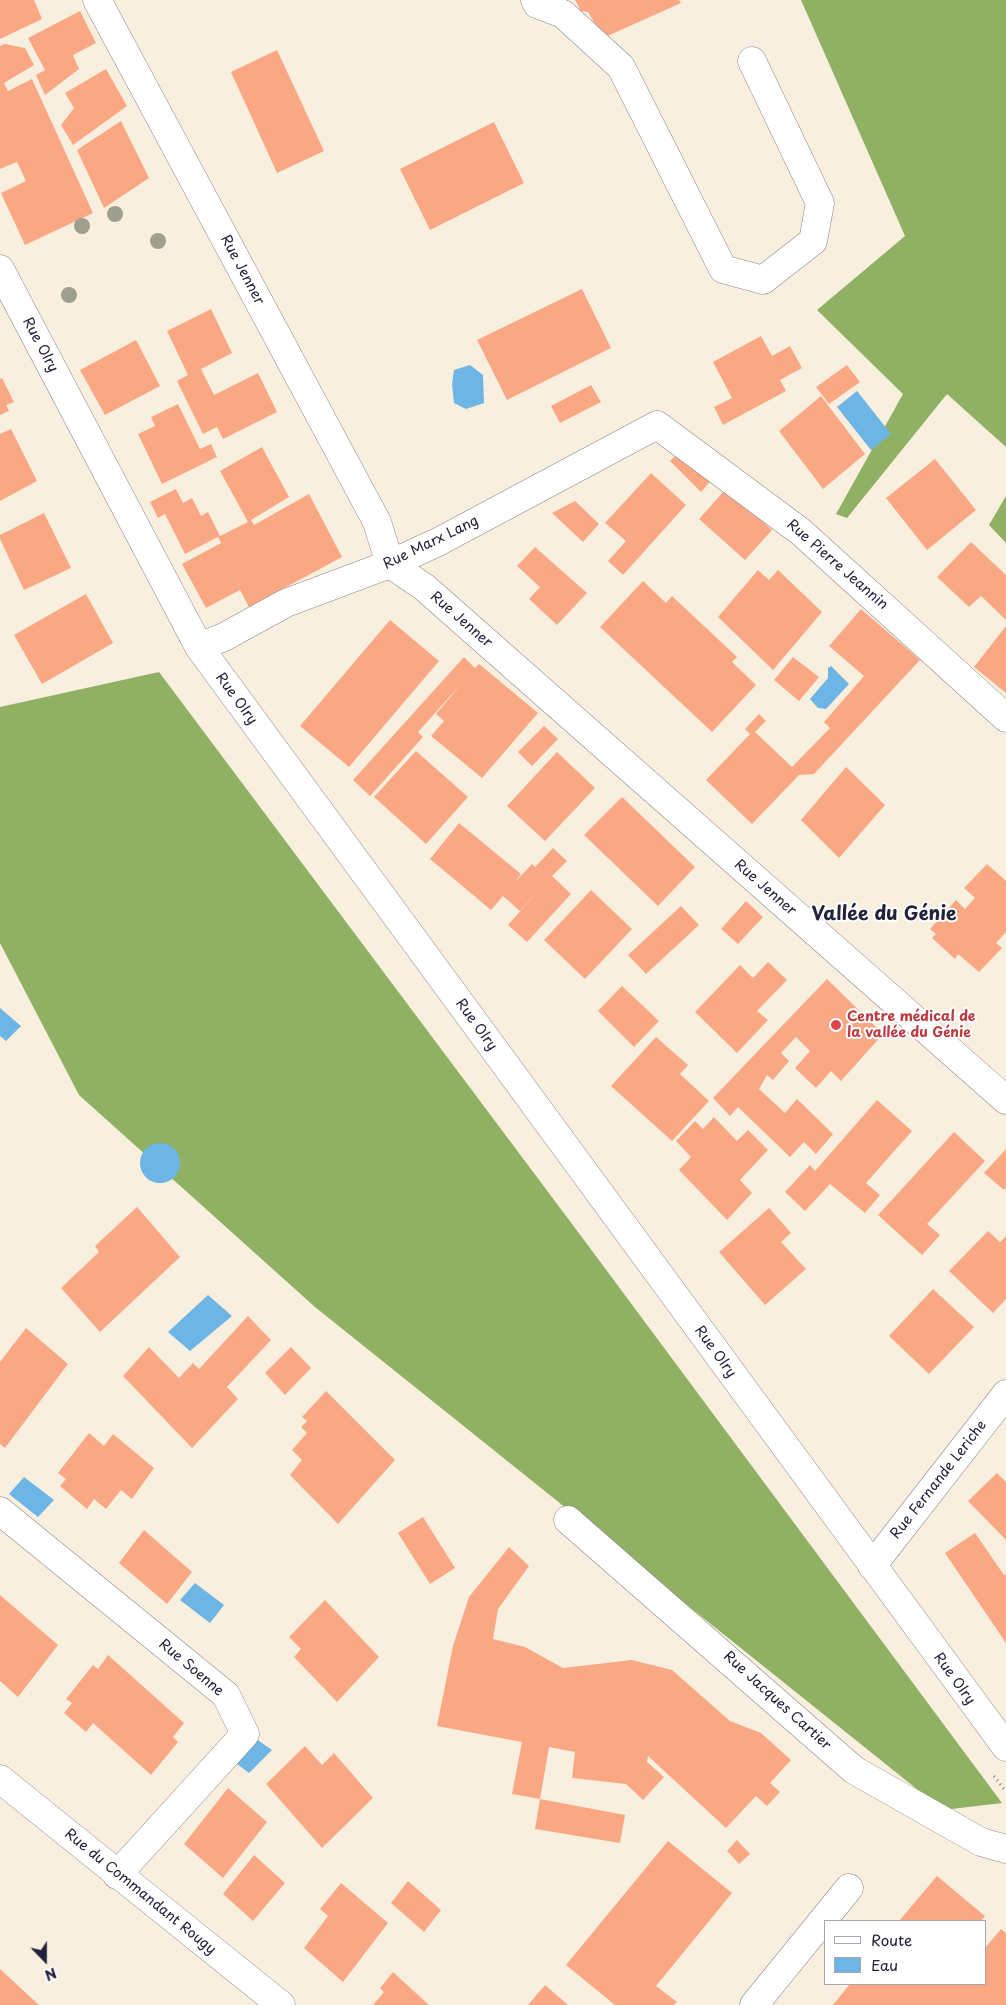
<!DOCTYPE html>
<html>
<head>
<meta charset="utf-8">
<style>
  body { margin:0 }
  #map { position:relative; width:1006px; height:2005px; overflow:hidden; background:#f8efdf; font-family:"Playpen Sans",sans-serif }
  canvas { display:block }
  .legend { position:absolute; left:824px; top:1920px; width:162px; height:65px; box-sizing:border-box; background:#fff; border:1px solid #a7a7b1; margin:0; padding:6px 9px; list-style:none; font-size:15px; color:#22223b }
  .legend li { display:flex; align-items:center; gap:10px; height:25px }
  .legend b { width:25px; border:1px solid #a7a7b1 }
  .north { position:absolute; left:20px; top:1935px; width:50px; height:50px; -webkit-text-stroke:4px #fff; paint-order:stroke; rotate:158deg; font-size:14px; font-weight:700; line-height:20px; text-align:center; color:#22223b }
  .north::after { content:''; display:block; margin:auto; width:18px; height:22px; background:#22223b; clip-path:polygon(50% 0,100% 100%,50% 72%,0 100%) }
</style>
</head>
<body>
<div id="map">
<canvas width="1006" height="2005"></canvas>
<ul class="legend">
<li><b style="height:6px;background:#fff"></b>Route</li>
<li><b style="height:14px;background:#6cb5e4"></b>Eau</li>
</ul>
<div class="north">N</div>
</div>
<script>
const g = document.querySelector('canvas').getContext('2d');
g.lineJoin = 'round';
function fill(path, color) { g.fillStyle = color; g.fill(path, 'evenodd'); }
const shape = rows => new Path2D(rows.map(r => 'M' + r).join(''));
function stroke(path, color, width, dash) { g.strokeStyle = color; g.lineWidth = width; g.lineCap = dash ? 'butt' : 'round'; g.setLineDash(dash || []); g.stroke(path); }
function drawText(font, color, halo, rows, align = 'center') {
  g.font = font + ' "Playpen Sans",sans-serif'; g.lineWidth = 4; g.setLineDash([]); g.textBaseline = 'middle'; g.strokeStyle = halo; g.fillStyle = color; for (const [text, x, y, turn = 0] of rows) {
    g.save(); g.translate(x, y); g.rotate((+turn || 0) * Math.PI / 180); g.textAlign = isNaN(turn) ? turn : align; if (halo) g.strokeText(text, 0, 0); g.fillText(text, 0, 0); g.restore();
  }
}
fill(shape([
  [801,0,1006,0,1006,447,947,394,847,518,836,514,903,394,817,310,905,236],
  [1006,496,1006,543,989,525],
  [159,672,584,1240,1002,1803,943,1810,315,1307,79,1095,0,943,0,707]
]), '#90b064');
fill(shape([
  [470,365,483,375,484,403,466,409,454,403,452,384,454,370],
  [857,391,891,434,871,450,837,407],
  [831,666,849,684,826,709,818,708,810,699,828,678,828,668],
  [0,1008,21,1026,6,1041,0,1036],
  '140 1163a20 20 0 1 1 40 0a20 20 0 1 1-40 0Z',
  [208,1295,232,1316,190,1351,168,1332],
  [24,1477,54,1500,38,1517,9,1494],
  [195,1583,224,1605,210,1623,180,1600],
  [249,1734,272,1750,249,1773,228,1757]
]), '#6cb5e4');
fill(shape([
  [0,0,34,0,42,19,0,39],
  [575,0,679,0,681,3,603,38,588,12,581,11],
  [80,11,96,43,73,55,79,69,45,95,36,75,45,70,28,38],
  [5,44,25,48,34,65,4,83,8,91,32,79,93,213,25,245,1,193,26,181,17,162,0,169,0,46],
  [277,50,324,151,277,173,231,72],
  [106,69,127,106,73,145,61,125,74,108,65,93],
  [121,121,149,178,104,208,77,150],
  [494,122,524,183,430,230,400,169],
  [582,289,611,348,507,400,477,340],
  [211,309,232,353,201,369,214,395,258,373,277,412,223,439,217,427,203,434,177,381,188,375,167,331],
  [761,336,772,356,790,346,802,368,780,380,786,391,723,425,714,407,732,398,713,362],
  [136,340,160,386,105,415,80,370],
  [847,365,860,382,829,404,816,387],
  [2,378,14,402,6,405,9,411,0,415,0,379],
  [591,385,601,402,560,423,551,406],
  [821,396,865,454,823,489,779,431],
  [178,404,200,449,211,444,217,457,162,484,138,434,155,426,151,417],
  [11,429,37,481,0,501,0,434],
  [262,447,289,497,251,520,254,525,309,494,342,557,249,607,240,590,206,608,182,564,221,543,218,537,185,554,165,514,158,518,150,502,176,489,183,503,192,498,201,516,208,512,220,536,248,522,220,471],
  [684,447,715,476,701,492,670,461],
  [935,459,976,510,927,550,886,498],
  [651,473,686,505,623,575,608,561,626,541,605,523],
  [726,489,772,530,745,560,699,519],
  [575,501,599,524,583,542,552,513],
  [44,513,71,568,24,590,0,539,0,535],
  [971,542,1006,575,1006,620,981,596,969,607,937,577],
  [535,547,587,593,557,625,529,599,540,587,517,566],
  [758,570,769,580,778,570,822,612,773,670,718,617],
  [643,581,666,603,672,596,737,657,732,662,756,685,712,732,600,627],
  [86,594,113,643,42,684,14,635],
  [861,609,920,660,814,774,799,775,752,824,706,780,750,734,745,729,759,714,766,721,755,732,792,767,830,728,824,722,864,676,829,646],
  [390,620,439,661,349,767,300,726],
  [1006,626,1006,693,974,667],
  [464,657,475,668,479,664,538,713,482,778,431,736,444,721,436,714,462,683,418,732,423,737,370,796,353,780],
  [793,657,819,677,799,701,774,680],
  [544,726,558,739,532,766,518,752],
  [416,751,468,797,426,844,374,797],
  [557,752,595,788,545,841,507,806],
  [846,767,885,805,839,858,801,820],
  [622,797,695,867,658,906,584,835],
  [459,823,521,874,515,882,532,864,535,867,553,848,567,861,552,876,571,894,527,942,508,925,541,888,520,911,503,896,491,910,430,859],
  [987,864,1006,881,1006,932,996,943,1002,948,979,972,958,954,955,959,932,938,936,934,930,929,956,900,965,909,975,898,964,888],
  [591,890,632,929,585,979,544,940],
  [746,901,763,917,738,944,721,929],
  [681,906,699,925,646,974,628,955],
  [768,962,787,980,757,1011,768,1020,737,1053,695,1012,740,965,753,978],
  [827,979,883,1034,841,1081,831,1071,816,1088,795,1068,810,1051,796,1037,781,1053,789,1061,773,1080,767,1075,759,1089,785,1113,797,1099,833,1134,816,1154,804,1142,790,1157,738,1107,730,1116,713,1098],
  [622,986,659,1021,634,1047,598,1011],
  [656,1037,688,1065,680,1074,709,1101,672,1141,611,1086],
  [877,1100,912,1131,866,1183,880,1195,865,1213,830,1184,805,1211,785,1192,810,1165,815,1171],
  [714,1117,737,1141,748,1130,768,1150,740,1180,752,1193,727,1220,679,1170,691,1157,676,1141,695,1121,703,1129],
  [954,1132,985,1161,927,1224,940,1235,922,1255,878,1215],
  [1006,1149,1006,1187,1004,1190,984,1173],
  [137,1207,180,1257,100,1332,61,1288,99,1252,95,1246],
  [769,1208,791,1233,781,1242,806,1269,765,1305,719,1252],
  [988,1231,1000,1242,1006,1236,1006,1299,993,1313,949,1271],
  [933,1289,974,1327,929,1374,889,1336],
  [248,1316,271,1340,227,1387,238,1399,192,1448,123,1376,149,1347,179,1378,193,1363,199,1369],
  [26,1328,68,1364,5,1448,0,1444,0,1362],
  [291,1347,311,1368,285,1395,265,1373],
  [326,1391,395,1460,338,1524,290,1475,302,1460,292,1450,307,1433,301,1427,307,1421,302,1417],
  [89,1433,104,1446,113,1434,154,1468,132,1499,121,1490,106,1509,94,1499,87,1509,60,1486,66,1479,58,1473],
  [997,1473,1006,1482,1006,1540,968,1501],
  [423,1517,455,1568,430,1584,398,1533],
  [144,1530,192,1572,167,1604,119,1563],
  [975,1533,1004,1575,1006,1574,1006,1643,945,1553],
  [509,1547,529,1566,498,1609,493,1639,525,1647,563,1668,632,1660,672,1670,730,1721,761,1733,791,1760,770,1783,780,1792,767,1806,756,1796,726,1828,648,1756,647,1762,664,1777,643,1800,626,1784,572,1778,575,1752,549,1747,540,1799,512,1794,522,1742,437,1726,453,1646,469,1597],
  [0,1595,58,1645,18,1697,0,1681],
  [325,1600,379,1657,337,1702,294,1657,301,1649,289,1637],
  [108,1655,184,1723,173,1737,178,1742,151,1775,93,1723,86,1732,64,1713,72,1703,66,1699,93,1665,98,1669],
  [305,1746,322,1765,334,1753,373,1798,322,1848,266,1784],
  [228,1788,267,1822,223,1878,184,1844],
  [540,1799,625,1815,620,1843,535,1829],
  [737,1840,750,1854,739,1864,727,1851],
  [668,1841,732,1893,656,1986,677,2002,674,2005,615,2005,566,1965],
  [254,1855,285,1883,253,1921,223,1894],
  [937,1876,985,1916,981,1921,899,1921],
  [408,1881,441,1910,424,1932,391,1903],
  [341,1883,388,1923,343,1982,304,1948,328,1916,320,1909],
  [1001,1929,1006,1933,1006,2005,833,2005,850,1984,985,1984,985,1948],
  [0,1969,39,2005,0,2005],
  [393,1972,429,2005,373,2005,384,1992,380,1988],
  [545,1985,568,2005,528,2005]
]), '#faa884');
const minor = shape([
  [97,0,377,522,390,564,424,587,1006,1100],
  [535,0,537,4,563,14,621,67,723,269,763,280,813,241,820,203,752,61],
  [0,269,199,647,1006,1747],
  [199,647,224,637,286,603,390,564,438,542,657,425,801,532,1006,718],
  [0,1511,226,1695,245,1734,117,1875],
  [568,1520,854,1770,981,1842,1006,1849],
  [872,1566,1006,1394],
  [0,1779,281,2005],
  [754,2005,849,1888]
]);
stroke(minor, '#8d888d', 29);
stroke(shape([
  [994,1776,1006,1792]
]), '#8d888d', 3, [1, 4]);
stroke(minor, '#fff', 28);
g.fillStyle = '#9f9f8f';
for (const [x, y] of [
  [115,214],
  [82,226],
  [158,241],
  [69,295]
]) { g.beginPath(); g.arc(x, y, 8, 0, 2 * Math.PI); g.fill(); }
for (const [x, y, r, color] of [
  [836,1025,6,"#e0444e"]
]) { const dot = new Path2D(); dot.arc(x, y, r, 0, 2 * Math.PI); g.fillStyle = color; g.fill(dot); stroke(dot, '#fff', 2); }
drawText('14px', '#22223b', '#fff', [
  ["Rue Jenner",242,270,62],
  ["Rue Olry",40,345,62],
  ["Rue Marx Lang",431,543,-26],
  ["Rue Pierre Jeannin",837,565,41],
  ["Rue Jenner",461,620,41],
  ["Rue Olry",236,699,54],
  ["Rue Jenner",765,888,41],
  ["Rue Olry",476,1025,54],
  ["Rue Olry",715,1352,54],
  ["Rue Fernande Leriche",939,1480,-52],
  ["Rue Soenne",191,1668,40],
  ["Rue Olry",954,1679,54],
  ["Rue Jacques Cartier",777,1701,42],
  ["Rue du Commandant Rougy",140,1892,39]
]);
drawText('bold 14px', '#be3a42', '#fff', [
  ["Centre médical de",847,1017],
  ["la vallée du Génie",847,1033]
], 'left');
drawText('bold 19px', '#22223b', '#fff', [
  ["Vallée du Génie",884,915]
]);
</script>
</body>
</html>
